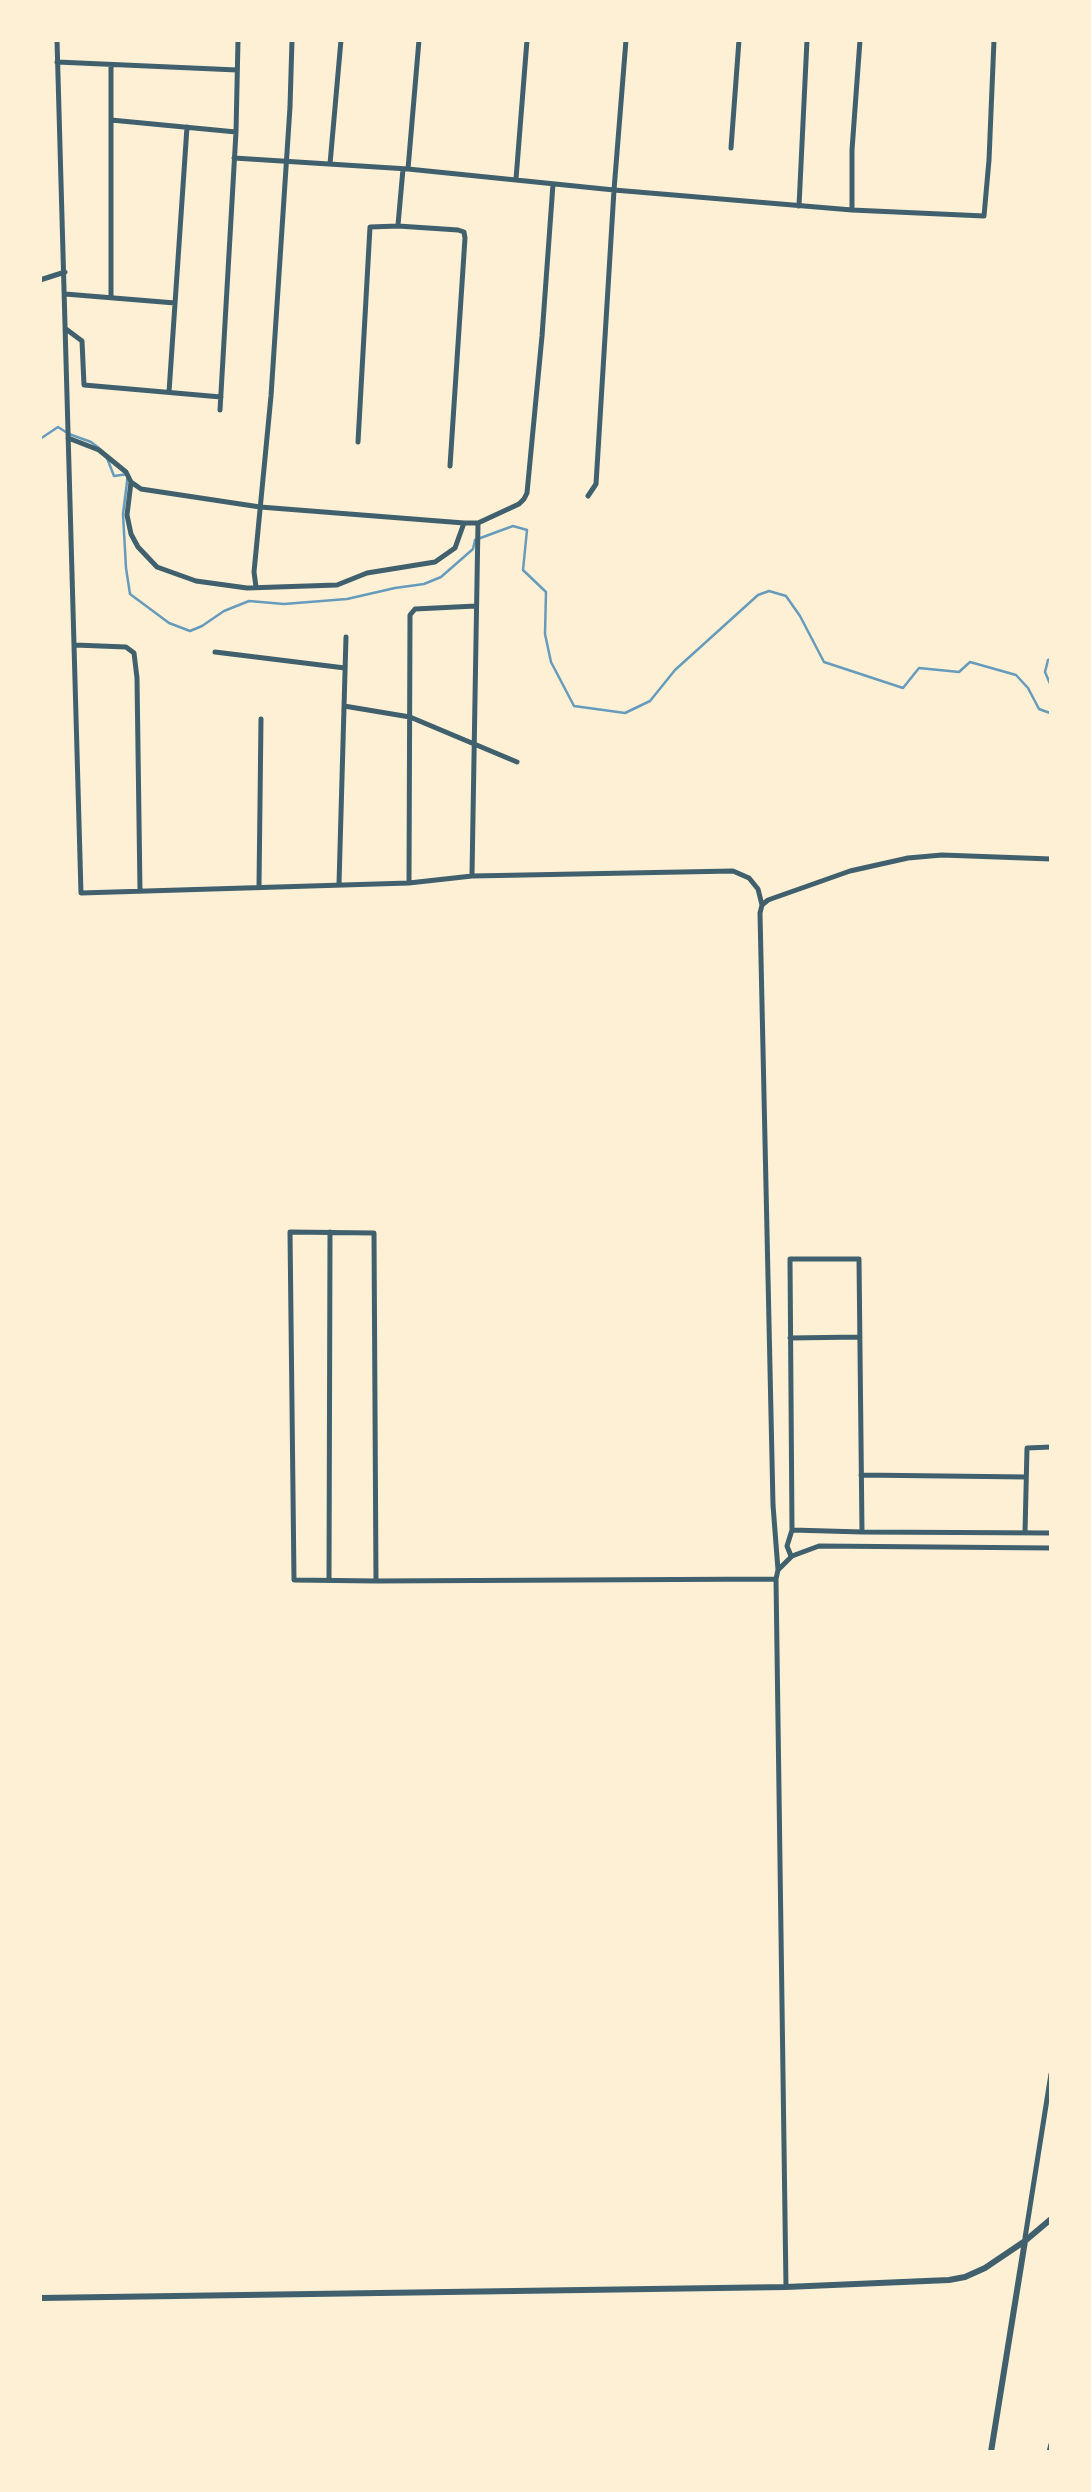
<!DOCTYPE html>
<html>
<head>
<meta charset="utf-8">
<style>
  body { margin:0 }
  #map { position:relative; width:1091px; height:2492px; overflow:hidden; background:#fdf0d5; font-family:"Noto Serif",serif }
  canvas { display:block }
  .frame { position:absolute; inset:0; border:42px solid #fdf0d5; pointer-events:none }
</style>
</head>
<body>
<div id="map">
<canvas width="1091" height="2492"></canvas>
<div class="frame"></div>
</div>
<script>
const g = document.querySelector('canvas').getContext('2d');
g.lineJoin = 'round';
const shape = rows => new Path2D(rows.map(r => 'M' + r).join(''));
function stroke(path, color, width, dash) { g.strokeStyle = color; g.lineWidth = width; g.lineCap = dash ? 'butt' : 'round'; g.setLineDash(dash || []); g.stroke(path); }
stroke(shape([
  [40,439,58,427,69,434,91,442,99,448],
  [107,458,114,476,128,474,123,514,126,568,130,594,169,623,190,631,202,626,224,611,249,601,284,604,347,599,395,588,424,584,441,577,473,549,475,540,513,526,527,530,523,570,546,592,545,634,551,662,574,706,625,713,650,701,675,670,758,595,769,591,786,596,800,616,824,662,903,688,919,668,959,672,970,662,1016,675,1028,688,1039,709,1050,713,1051,710],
  [1051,659,1048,660,1045,672,1051,686]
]), '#669bbc', 2.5);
stroke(shape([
  [57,40,81,893,409,883,472,876,733,871,749,878,758,889,762,905],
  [860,40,852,150,852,210,984,216,989,160,994,40],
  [57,62,237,70],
  [111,65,111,297],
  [111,120,236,132],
  [731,148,739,40],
  [234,158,408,169,614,190,626,40],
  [330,164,341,40],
  [408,169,419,40],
  [516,179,527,40],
  [799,206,807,40],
  [398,225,403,169],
  [40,280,65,272],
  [65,294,175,303],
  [66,329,82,341,84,385,221,397],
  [169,392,187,127],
  [220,410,236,132,238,40],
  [68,438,99,450,126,472,131,482,141,489,260,507,464,523,478,523,519,504,524,499,527,493,542,336,553,184],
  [358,442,370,227,398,226,458,230,464,232,465,238,450,466],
  [131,482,127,515,131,534,138,547,157,567,196,581,247,588,337,585,367,573,435,562,455,548,464,523],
  [588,496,596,484,614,190,852,210],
  [256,587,254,572,271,396,290,107,292,40],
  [75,645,126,647,134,653,137,678,140,891],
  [215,652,345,668],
  [344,706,410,717,517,762],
  [472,875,478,523],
  [409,883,410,615,415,609,476,606],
  [339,884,346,637],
  [259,886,261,719],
  [790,1338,860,1337],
  [861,1475,1026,1477],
  [862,1532,859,1259,790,1259,792,1530,862,1532,1051,1533],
  [1025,1533,1027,1448,1051,1447],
  [791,1556,787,1546,792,1530],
  [778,1570,792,1556,819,1546,1051,1548],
  [329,1579,330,1232],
  [376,1581,374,1233,290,1232,294,1580,376,1581,776,1579],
  [1025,2238,1051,2074],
  [786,2287,776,1579,778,1570,773,1505,760,913,762,905,768,900,850,871,908,858,942,855,1051,859],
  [1049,2452,1051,2444]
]), '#3f606c', 5);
stroke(shape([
  [40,2298,786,2287,949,2280,965,2277,985,2268,1025,2241,1051,2219],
  [991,2452,1025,2241]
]), '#3f606c', 6);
</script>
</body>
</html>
